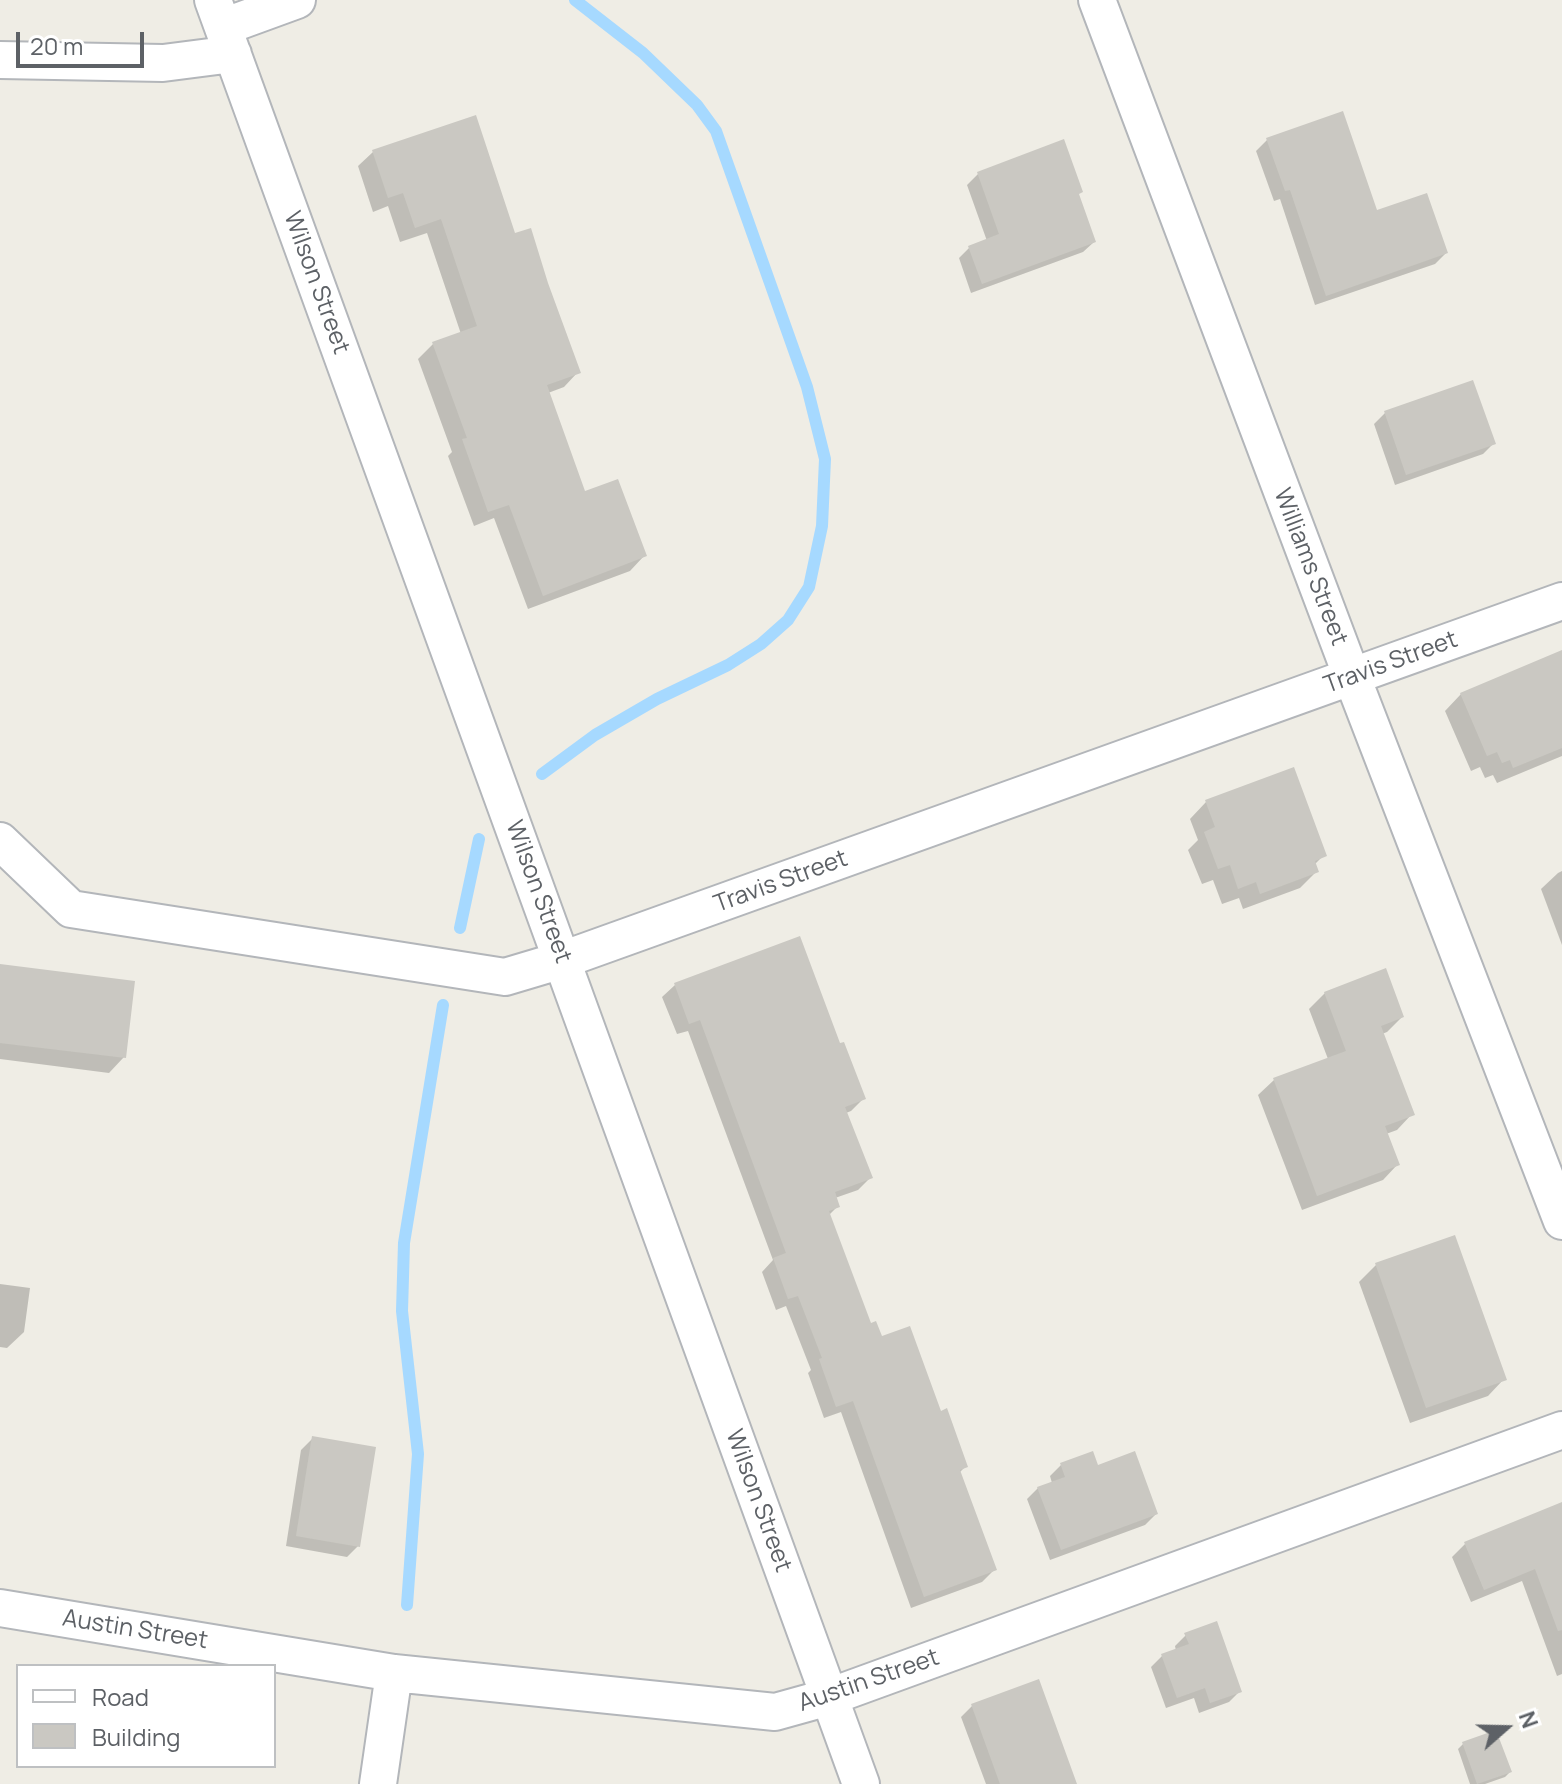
<!DOCTYPE html>
<html>
<head>
<meta charset="utf-8">
<style>
  body { margin:0 }
  #map { position:relative; width:1562px; height:1784px; overflow:hidden; background:#efede5; font-family:Manrope,sans-serif }
  canvas { display:block }
  .legend { position:absolute; left:16px; top:1664px; width:260px; height:104px; box-sizing:border-box; background:#fff; border:2px solid #bec0c2; margin:0; padding:10px 14px; list-style:none; font-size:24px; color:#5d6166 }
  .legend li { display:flex; align-items:center; gap:16px; height:40px }
  .legend b { width:40px; border:2px solid #bec0c2 }
  .north { position:absolute; left:1466px; top:1688px; width:80px; height:80px; -webkit-text-stroke:6px #fff; paint-order:stroke; rotate:70deg; font-size:22px; font-weight:700; line-height:32px; text-align:center; color:#5d6166 }
  .north::after { content:''; display:block; margin:auto; width:28px; height:36px; background:#5d6166; clip-path:polygon(50% 0,100% 100%,50% 72%,0 100%) }
  .scale { position:absolute; left:16px; top:32px; width:128px; height:36px; box-sizing:border-box; border:4px solid #5d6166; border-top:0; padding-left:10px; font-size:24px; line-height:28px; white-space:nowrap; color:#5d6166; -webkit-text-stroke:6px #fff; paint-order:stroke }
</style>
</head>
<body>
<div id="map">
<canvas width="1562" height="1784"></canvas>
<ul class="legend">
<li><b style="height:10px;background:#fff"></b>Road</li>
<li><b style="height:22px;background:#cac8c2"></b>Building</li>
</ul>
<div class="north">N</div>
<div class="scale">20 m</div>
</div>
<script>
const g = document.querySelector('canvas').getContext('2d');
g.lineJoin = 'round';
function fill(path, color) { g.fillStyle = color; g.fill(path, 'evenodd'); }
const shape = rows => new Path2D(rows.map(r => 'M' + r).join(''));
function stroke(path, color, width, dash) { g.strokeStyle = color; g.lineWidth = width; g.lineCap = dash ? 'butt' : 'round'; g.setLineDash(dash || []); g.stroke(path); }
function drawText(font, color, halo, rows, align = 'center') {
  g.font = font + ' Manrope,sans-serif'; g.lineWidth = 7; g.setLineDash([]); g.textBaseline = 'middle'; g.strokeStyle = halo; g.fillStyle = color; for (const [text, x, y, turn = 0] of rows) {
    g.save(); g.translate(x, y); g.rotate((+turn || 0) * Math.PI / 180); g.textAlign = isNaN(turn) ? turn : align; if (halo) g.strokeText(text, 0, 0); g.fillText(text, 0, 0); g.restore();
  }
}
fill(shape([
  [1267,140,1376,212,1446,253,1435,264,1315,305,1280,199,1274,201,1256,151],
  [373,152,514,236,578,372,564,387,548,393,584,494,644,556,630,571,528,609,494,518,474,526,448,456,452,452,418,359,433,344,461,334,427,233,400,242,388,206,373,212,358,166],
  [978,174,1077,195,1094,242,1083,252,971,293,959,258,970,247,987,241,967,185],
  [1385,413,1494,443,1483,454,1395,485,1374,424],
  [1562,653,1562,756,1497,783,1493,775,1485,778,1480,767,1471,771,1445,711,1461,694],
  [1206,802,1324,855,1314,865,1316,872,1300,888,1243,909,1239,898,1222,904,1213,880,1202,884,1188,850,1198,840,1190,819],
  [1562,871,1562,945,1541,889,1558,873],
  [799,938,839,1046,863,1099,851,1111,846,1113,871,1177,858,1190,835,1198,838,1206,829,1215,870,1325,940,1413,966,1466,959,1473,994,1570,982,1582,911,1608,841,1412,824,1418,808,1373,811,1370,786,1306,776,1310,762,1272,773,1260,688,1031,677,1034,662,997,675,985],
  [0,966,124,1057,109,1073,0,1059],
  [1325,993,1402,1017,1387,1032,1382,1034,1412,1114,1397,1130,1386,1134,1398,1164,1383,1180,1302,1210,1258,1095,1274,1080,1328,1059,1309,1009],
  [1453,1237,1504,1379,1488,1396,1410,1423,1359,1282,1376,1265],
  [0,1284,30,1288,24,1332,7,1348,0,1347],
  [312,1439,358,1546,347,1557,286,1546,301,1450],
  [1061,1465,1097,1467,1156,1514,1145,1525,1050,1560,1027,1499,1038,1488,1052,1483,1050,1476],
  [1562,1504,1562,1674,1557,1676,1522,1581,1471,1602,1452,1557,1465,1544],
  [1186,1635,1240,1691,1229,1702,1199,1713,1194,1698,1166,1708,1151,1667,1162,1656,1176,1651,1175,1646],
  [972,1706,1075,1784,986,1784,961,1717],
  [1495,1732,1510,1772,1505,1777,1485,1784,1470,1784,1458,1749,1463,1744]
]), '#0003');
stroke(shape([
  [542,774,595,735,657,699,728,665,761,644,788,620,809,587,822,526,825,459,807,387,716,131,697,105,643,53,575,0],
  [460,928,479,839],
  [407,1605,418,1454,402,1311,404,1243,443,1005]
]), '#a6d9ff', 12);
fill(shape([
  [1343,111,1377,210,1427,193,1448,253,1326,296,1290,190,1285,191,1266,138],
  [476,115,515,233,531,228,548,283,581,373,547,385,585,491,618,479,647,556,543,596,509,505,488,512,462,439,467,438,432,342,477,326,441,219,415,228,403,193,388,198,372,150],
  [1064,139,1083,192,1079,194,1096,242,982,284,968,246,999,234,977,172],
  [1473,380,1496,444,1406,475,1384,411],
  [1562,650,1562,748,1513,768,1510,760,1502,763,1497,752,1487,756,1460,693],
  [1294,767,1327,856,1315,861,1319,872,1260,894,1256,882,1238,889,1230,865,1218,869,1204,832,1215,827,1205,800],
  [800,936,840,1043,844,1042,866,1099,845,1107,873,1178,835,1192,840,1207,829,1211,871,1323,876,1321,882,1336,910,1326,941,1411,947,1408,968,1467,960,1470,997,1570,924,1597,853,1401,836,1407,819,1359,822,1358,798,1296,788,1299,773,1258,786,1253,700,1020,689,1024,674,983],
  [0,964,135,981,126,1058,0,1043],
  [1386,968,1404,1017,1381,1026,1415,1115,1385,1126,1400,1165,1317,1196,1273,1078,1346,1051,1324,992],
  [1455,1235,1507,1380,1426,1408,1375,1263],
  [312,1436,376,1447,360,1547,296,1536],
  [1093,1451,1098,1465,1135,1451,1158,1514,1061,1550,1037,1487,1065,1477,1060,1463],
  [1562,1502,1562,1630,1558,1631,1535,1569,1484,1590,1464,1542],
  [1217,1621,1242,1692,1210,1703,1205,1688,1177,1698,1161,1654,1189,1644,1184,1633],
  [1039,1679,1077,1784,1000,1784,971,1704],
  [1496,1730,1512,1772,1477,1784,1462,1742]
]), '#cac8c2');
const minor = shape([
  [213,0,861,1784],
  [1097,0,1352,677,1562,1221],
  [223,27,297,0],
  [0,60,163,63,233,54],
  [0,841,71,909,505,977,562,960,1562,601],
  [0,1608,394,1673,775,1712,829,1697,1562,1430],
  [378,1784,394,1673]
]);
stroke(minor, '#b3b6ba', 40);
stroke(minor, '#fff', 36);
drawText('24px', '#5d6166', '#fff', [
  ["Wilson Street",316,283,70],
  ["Williams Street",1310,567,69],
  ["Travis Street",1391,663,-20],
  ["Travis Street",781,882,-20],
  ["Wilson Street",538,892,70],
  ["Wilson Street",758,1501,70],
  ["Austin Street",135,1630,9],
  ["Austin Street",869,1681,-19]
]);
</script>
</body>
</html>
